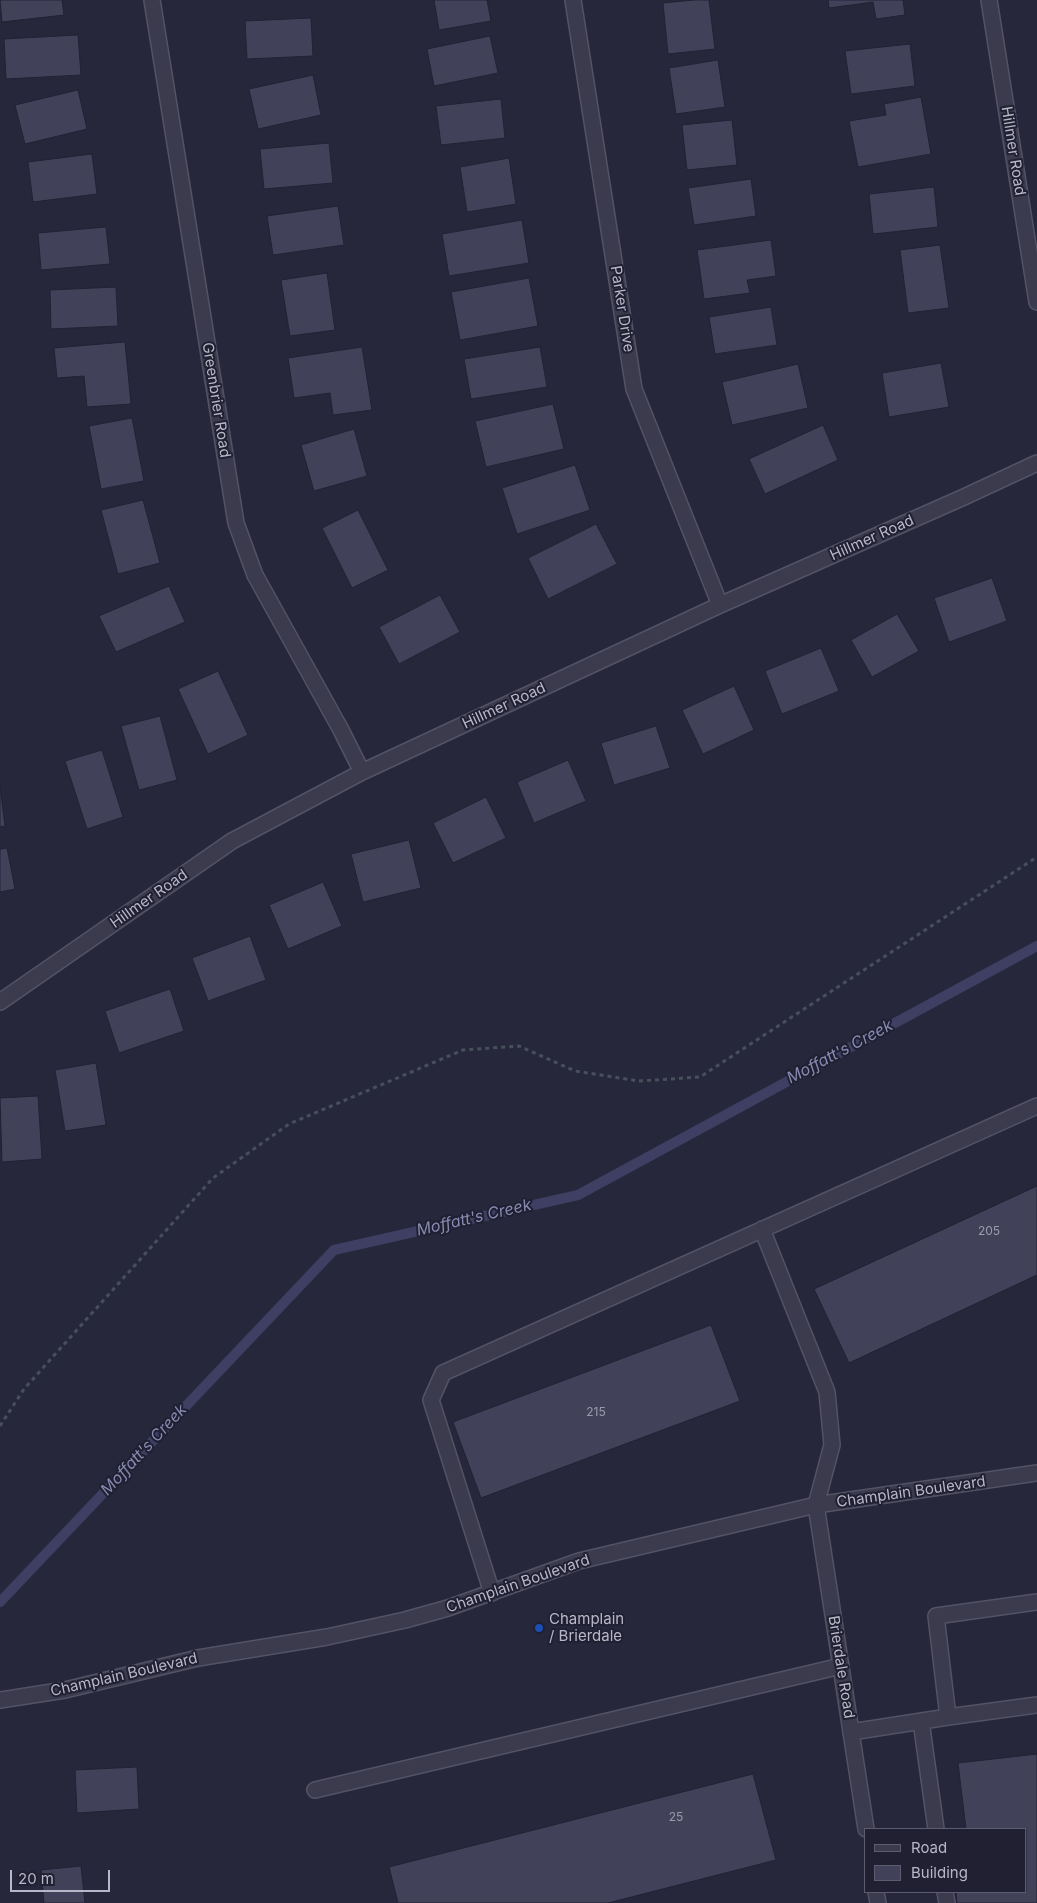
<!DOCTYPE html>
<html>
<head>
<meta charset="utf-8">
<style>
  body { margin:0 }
  #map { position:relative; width:1037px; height:1903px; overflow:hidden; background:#27273c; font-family:Inter,sans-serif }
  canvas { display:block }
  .legend { position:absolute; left:864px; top:1828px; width:162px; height:65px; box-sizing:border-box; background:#202032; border:1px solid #5c5c6e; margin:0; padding:6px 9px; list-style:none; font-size:15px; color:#b7b7c8 }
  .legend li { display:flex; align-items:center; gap:10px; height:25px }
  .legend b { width:25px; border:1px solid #5c5c6e }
  .scale { position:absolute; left:10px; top:1870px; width:100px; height:22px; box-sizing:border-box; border:2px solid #b7b7c8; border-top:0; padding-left:6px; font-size:15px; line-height:18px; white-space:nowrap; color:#b7b7c8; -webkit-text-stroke:4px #202032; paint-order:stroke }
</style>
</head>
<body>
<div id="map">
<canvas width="1037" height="1903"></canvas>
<ul class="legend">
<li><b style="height:6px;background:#3b3b4d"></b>Road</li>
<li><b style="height:14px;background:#41425a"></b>Building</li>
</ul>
<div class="scale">20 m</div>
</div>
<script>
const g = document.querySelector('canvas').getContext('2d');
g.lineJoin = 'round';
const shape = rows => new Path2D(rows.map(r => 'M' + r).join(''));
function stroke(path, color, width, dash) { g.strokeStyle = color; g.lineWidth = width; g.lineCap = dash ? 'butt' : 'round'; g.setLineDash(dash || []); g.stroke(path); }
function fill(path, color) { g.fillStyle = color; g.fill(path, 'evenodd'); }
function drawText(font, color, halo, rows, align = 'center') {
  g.font = font + ' Inter,sans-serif'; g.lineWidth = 4; g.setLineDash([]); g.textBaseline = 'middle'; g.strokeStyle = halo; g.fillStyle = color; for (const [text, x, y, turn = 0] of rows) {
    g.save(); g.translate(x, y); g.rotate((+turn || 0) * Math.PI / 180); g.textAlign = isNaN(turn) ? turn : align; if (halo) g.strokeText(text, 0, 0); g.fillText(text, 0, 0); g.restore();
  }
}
stroke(shape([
  [0,1602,334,1250,578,1195,1037,946]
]), '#3e3f63', 10);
const building = shape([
  [0,0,62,0,64,15,2,22,0,0],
  [434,0,487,0,491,21,439,30,434,0],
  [694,0,709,0,715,49,668,54,663,3,694,0],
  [828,0,903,0,905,15,876,19,873,2,829,8,828,0],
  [311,18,313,56,247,59,245,21,311,18],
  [78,35,81,75,6,79,4,39,78,35],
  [490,36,498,73,434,86,427,49,490,36],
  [910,44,915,86,851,94,845,51,910,44],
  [718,60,725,107,676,114,669,68,718,60],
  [313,75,321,115,258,129,249,89,313,75],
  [78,90,87,129,25,144,15,105,78,90],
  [921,97,931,154,858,167,849,121,886,115,884,104,921,97],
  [501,99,505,138,441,145,436,106,501,99],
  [732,120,737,165,687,170,682,125,732,120],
  [329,143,333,183,264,189,260,149,329,143],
  [92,154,97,194,33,202,28,162,92,154],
  [509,158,516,204,467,212,460,167,509,158],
  [751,179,756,216,694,225,688,188,751,179],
  [934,187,938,227,873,234,869,194,934,187],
  [338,206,344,245,273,255,267,216,338,206],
  [522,220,529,263,449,276,442,234,522,220],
  [106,227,110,264,41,270,38,233,106,227],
  [771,240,776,276,747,280,750,293,704,299,697,250,771,240],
  [940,245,949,308,908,313,900,250,940,245],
  [327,273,335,330,290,336,281,280,327,273],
  [529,278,538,326,460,340,451,292,529,278],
  [116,287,118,326,51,329,50,290,116,287],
  [771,307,777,345,715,354,709,317,771,307],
  [125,342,131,404,87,407,84,376,57,378,54,348,125,342],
  [362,347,372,410,333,415,330,393,294,398,288,358,362,347],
  [540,347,547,387,471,399,464,359,540,347],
  [941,363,949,407,889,417,882,373,941,363],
  [798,364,808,408,732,425,722,382,798,364],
  [553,404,564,449,486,467,475,421,553,404],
  [132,418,144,481,101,489,89,426,132,418],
  [823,425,838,460,765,494,749,459,823,425],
  [354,429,367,476,314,491,301,445,354,429],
  [575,465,590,510,517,534,502,488,575,465],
  [143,500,160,563,118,574,101,510,143,500],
  [358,510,388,570,352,588,322,528,358,510],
  [596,524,617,564,548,599,528,558,596,524],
  [992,578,1007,621,949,642,934,598,992,578],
  [169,586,185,622,116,652,99,616,169,586],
  [440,595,460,632,399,664,379,627,440,595],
  [897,614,919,651,872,677,851,640,897,614],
  [821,648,839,691,782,714,765,671,821,648],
  [218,671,248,735,208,754,178,689,218,671],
  [734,686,754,730,703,754,682,710,734,686],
  [160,716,177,780,139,790,121,726,160,716],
  [656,726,670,768,614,785,601,743,656,726],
  [102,750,123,817,87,829,65,761,102,750],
  [568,760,586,801,534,823,517,782,568,760],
  [0,786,5,826,0,827,0,786],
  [486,797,506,838,453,863,433,823,486,797],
  [409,840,421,888,363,902,351,854,409,840],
  [7,848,15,889,0,892,0,849,7,848],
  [323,882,342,926,288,949,269,905,323,882],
  [250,936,266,980,208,1001,192,958,250,936],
  [170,989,184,1031,119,1053,105,1011,170,989],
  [96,1063,106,1125,65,1131,55,1070,96,1063],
  [38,1096,42,1159,2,1162,0,1098,38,1096],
  [1037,1186,1037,1275,849,1363,814,1289,1037,1186],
  [711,1325,740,1401,481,1498,453,1422,711,1325],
  [1037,1754,1037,1903,957,1903,956,1892,1026,1892,1026,1829,966,1829,958,1763,1037,1754],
  [137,1767,139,1809,77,1813,75,1770,137,1767],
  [753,1774,776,1860,608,1903,398,1903,389,1867,753,1774],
  [81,1866,85,1903,44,1903,41,1870,81,1866]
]);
fill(building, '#41425a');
stroke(building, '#222234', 1);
const service = shape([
  [762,1229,827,1392,832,1445,816,1505],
  [492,1593,431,1400,443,1373,1037,1106],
  [948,1717,1037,1705],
  [921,1721,936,1829],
  [851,1732,948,1717,936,1616,1037,1602],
  [315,1790,841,1666],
  [945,1892,947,1903]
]);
const minor = shape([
  [152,0,236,523,255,575,341,730,362,772],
  [573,0,634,389,720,605],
  [989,0,1037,302],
  [0,1002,232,841,362,772,720,605,964,497,1037,463],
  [816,1505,866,1829],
  [876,1892,878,1903]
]);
const tertiary = shape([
  [0,1700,65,1690,198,1658,327,1637,405,1620,448,1608,579,1561,816,1505,1037,1473]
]);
stroke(service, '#535365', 18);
stroke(minor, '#535365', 18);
stroke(tertiary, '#535365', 18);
stroke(shape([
  [0,1426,24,1389,213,1178,289,1124,463,1050,519,1046,575,1071,639,1081,700,1077,1037,857]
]), '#47505a', 3, [4, 4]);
stroke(service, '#3b3b4d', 15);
stroke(minor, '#3b3b4d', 15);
stroke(tertiary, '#3b3b4d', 15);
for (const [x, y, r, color] of [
  [539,1628,5,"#1a4fb4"]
]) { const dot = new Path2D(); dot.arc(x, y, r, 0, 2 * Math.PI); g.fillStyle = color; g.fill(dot); stroke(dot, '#202032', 2); }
drawText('12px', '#9a9aac', null, [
  ["205",989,1231],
  ["215",596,1412],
  ["25",676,1817]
]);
drawText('15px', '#b7b7c8', '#202032', [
  ["Hillmer Road",1013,151,81],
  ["Parker Drive",622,309,81],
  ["Greenbrier Road",216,400,81],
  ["Hillmer Road",872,538,-24],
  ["Hillmer Road",504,706,-25],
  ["Hillmer Road",149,899,-35],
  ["Champlain Boulevard",911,1492,-8],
  ["Champlain Boulevard",518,1584,-19],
  ["Brierdale Road",841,1667,81],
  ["Champlain Boulevard",124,1675,-13]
]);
drawText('15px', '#b7b7c8', '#202032', [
  ["Champlain",549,1619],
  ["/ Brierdale",549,1636]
], 'left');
drawText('italic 16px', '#8889b1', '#202032', [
  ["Moffatt's Creek",840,1052,-28],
  ["Moffatt's Creek",474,1218,-13],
  ["Moffatt's Creek",144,1450,-47]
]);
</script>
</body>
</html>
